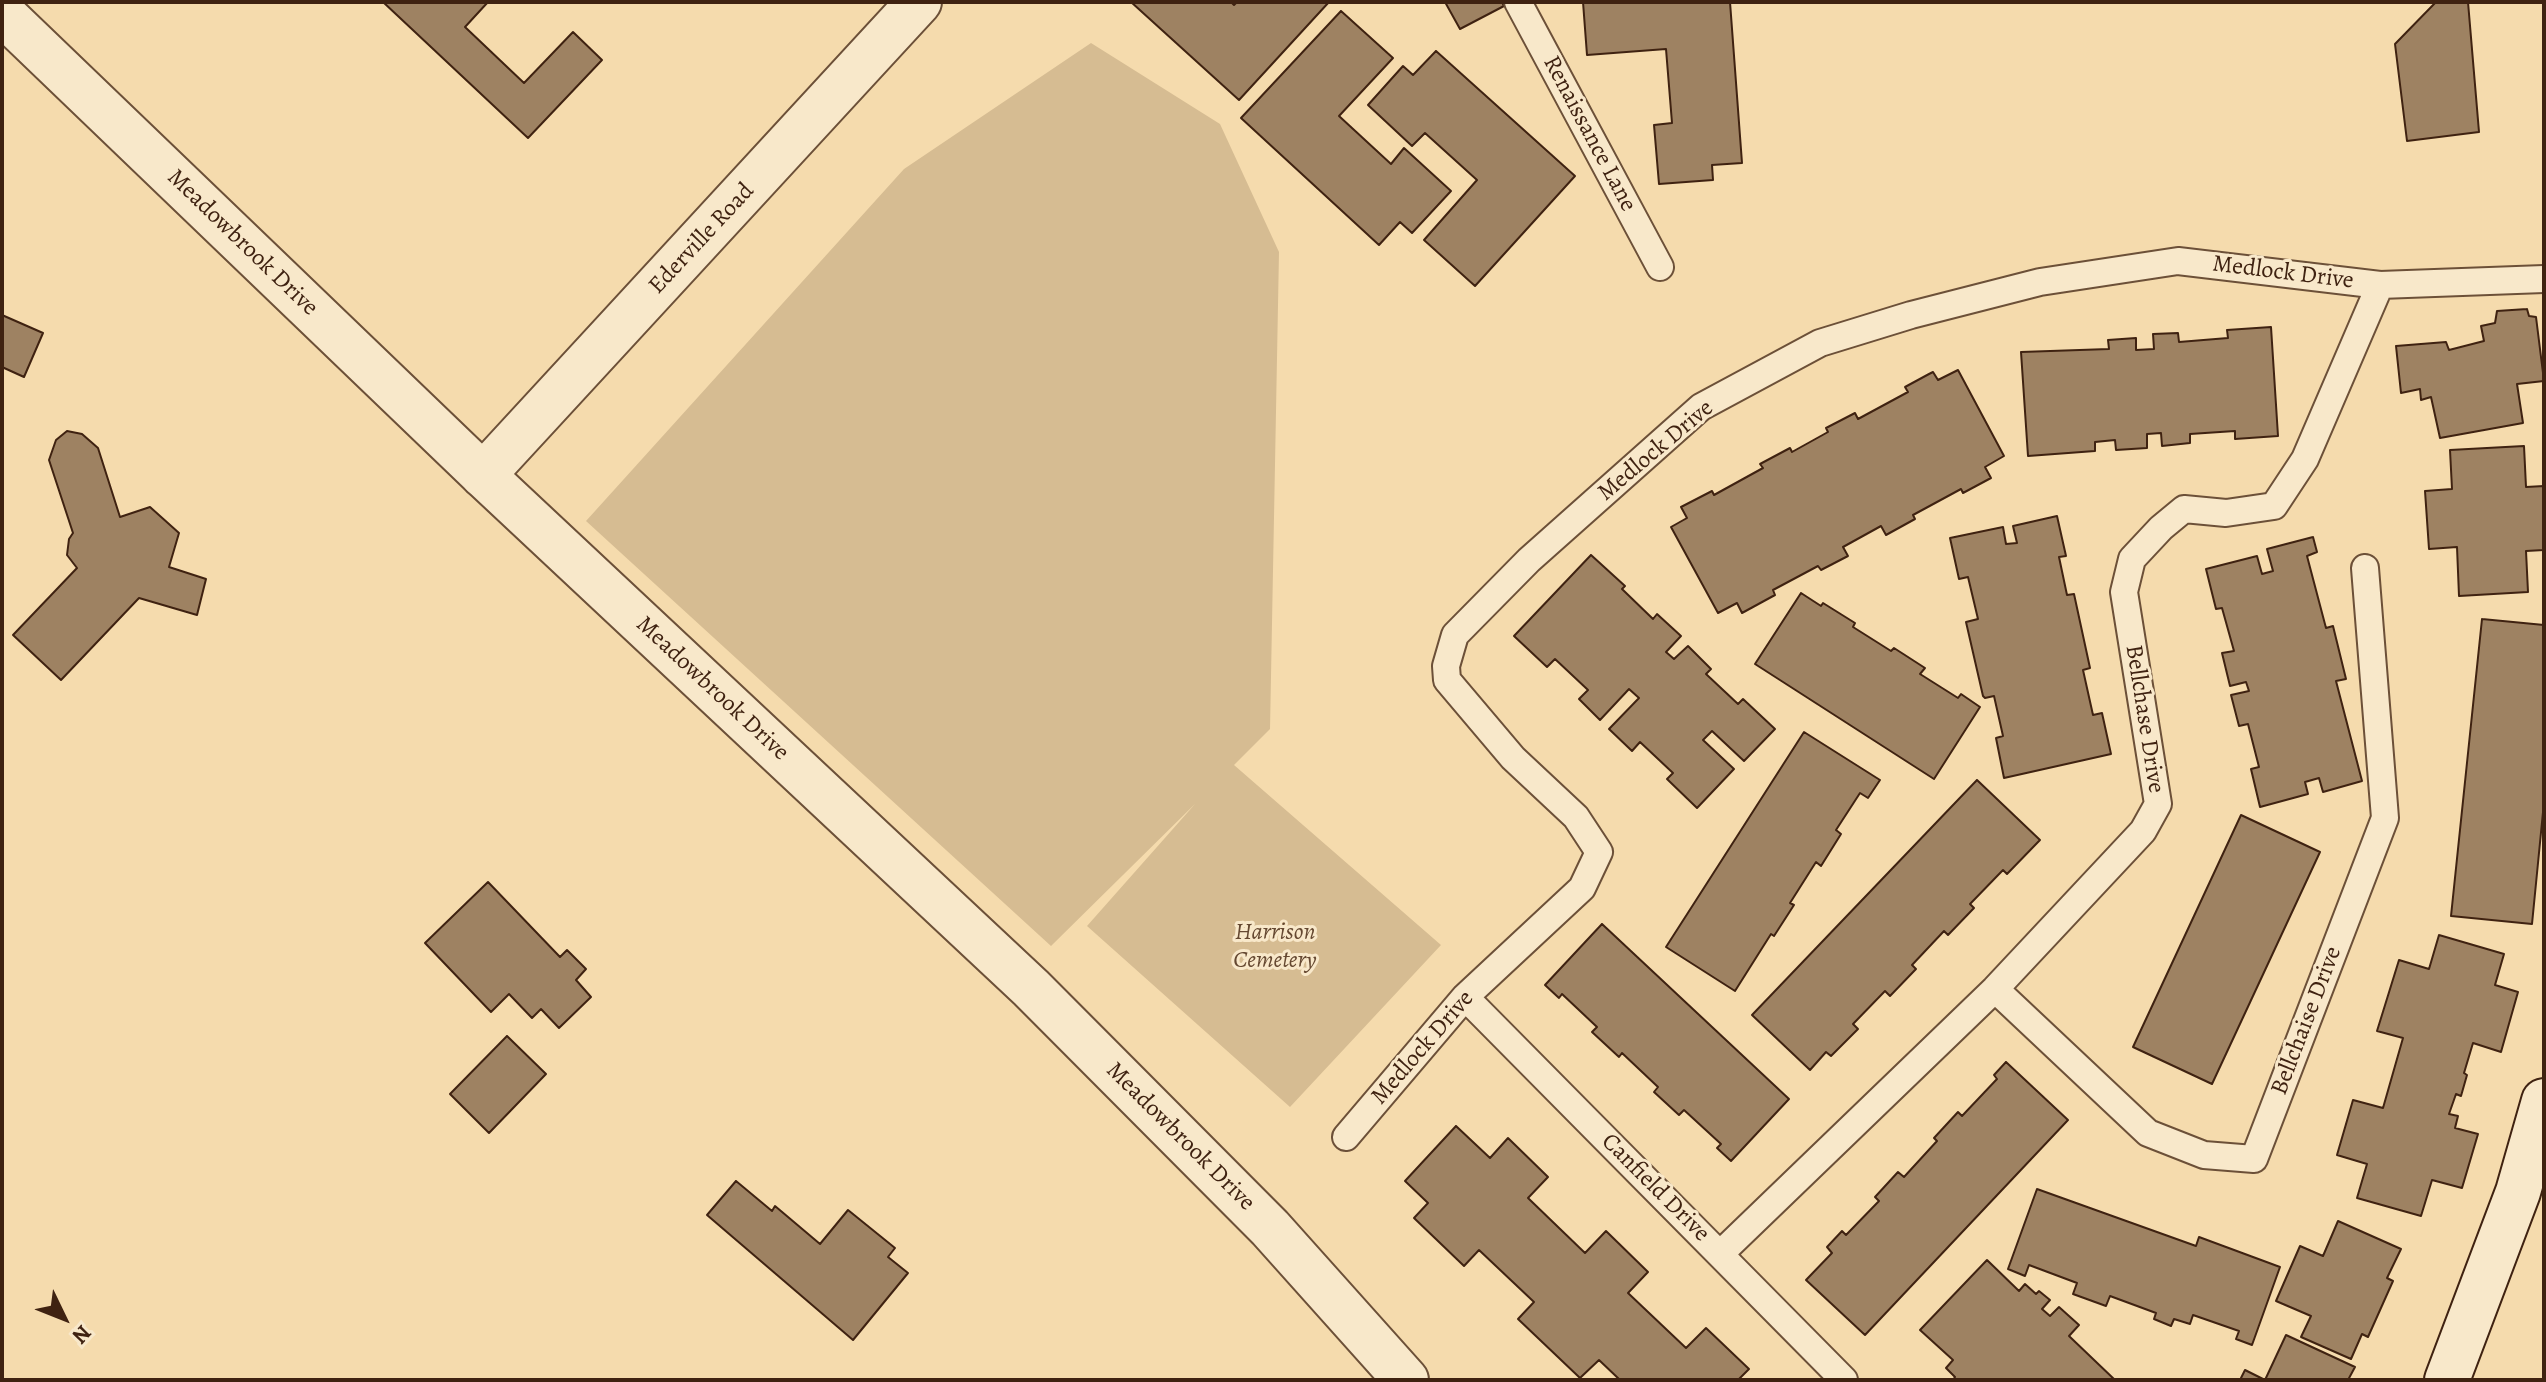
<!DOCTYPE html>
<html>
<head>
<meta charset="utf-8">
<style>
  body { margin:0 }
  #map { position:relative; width:2546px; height:1382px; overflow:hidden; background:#f5dbad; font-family:Alegreya,serif }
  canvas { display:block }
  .frame { position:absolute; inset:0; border:4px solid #3f2211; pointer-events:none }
  .north { position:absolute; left:24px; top:1278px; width:80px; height:80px; -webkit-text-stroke:6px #f8e8ca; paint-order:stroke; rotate:133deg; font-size:22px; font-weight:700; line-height:32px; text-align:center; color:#3f2211 }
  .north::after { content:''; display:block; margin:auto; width:28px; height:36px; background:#3f2211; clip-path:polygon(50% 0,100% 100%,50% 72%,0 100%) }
</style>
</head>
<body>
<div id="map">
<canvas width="2546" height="1382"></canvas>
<div class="frame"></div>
<div class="north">N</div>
</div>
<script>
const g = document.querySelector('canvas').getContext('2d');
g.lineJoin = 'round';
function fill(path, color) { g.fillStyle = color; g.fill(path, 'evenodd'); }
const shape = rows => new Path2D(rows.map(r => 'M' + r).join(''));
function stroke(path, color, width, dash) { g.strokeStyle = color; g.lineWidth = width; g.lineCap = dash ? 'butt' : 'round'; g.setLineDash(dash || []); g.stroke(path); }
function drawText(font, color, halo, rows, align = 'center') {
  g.font = font + ' Alegreya,serif'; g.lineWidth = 6; g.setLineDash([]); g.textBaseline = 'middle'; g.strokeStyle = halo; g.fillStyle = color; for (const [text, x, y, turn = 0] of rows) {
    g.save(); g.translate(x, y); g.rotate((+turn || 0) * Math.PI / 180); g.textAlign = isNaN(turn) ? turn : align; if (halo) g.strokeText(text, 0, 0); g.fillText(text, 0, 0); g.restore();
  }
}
fill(shape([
  [1091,43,1220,124,1279,252,1270,729,1234,765,1441,945,1290,1107,1087,926,1195,804,1051,946,586,521,904,169]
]), '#d6bc92');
const building = shape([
  [383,2,488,2,465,27,524,83,573,32,602,60,528,138,383,2],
  [1131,2,1231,2,1234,5,1237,2,1329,2,1239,100,1131,2],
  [1445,2,1502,2,1504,6,1460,29,1445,2],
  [1583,2,1730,2,1742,163,1712,165,1713,180,1659,184,1654,125,1672,123,1666,49,1587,55,1583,2],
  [2436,2,2468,2,2479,132,2407,141,2395,44,2436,2],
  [1341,11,1393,58,1339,116,1391,164,1404,148,1451,191,1412,233,1400,222,1379,245,1241,118,1341,11],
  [1436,51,1575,176,1475,286,1424,240,1477,180,1425,133,1412,146,1368,105,1403,66,1413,75,1436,51],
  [2527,309,2529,316,2536,317,2544,381,2517,384,2523,423,2440,438,2431,397,2421,400,2420,389,2401,393,2396,346,2446,342,2449,350,2484,341,2481,326,2495,323,2497,311,2527,309],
  [2,315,43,333,24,377,2,367,2,315],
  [2271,327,2278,436,2235,439,2235,431,2190,434,2190,443,2162,446,2161,433,2147,434,2147,448,2116,450,2115,440,2095,442,2095,451,2028,456,2021,352,2109,349,2108,340,2136,338,2136,350,2154,349,2153,334,2178,333,2179,342,2228,338,2227,330,2271,327],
  [1958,370,2004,456,1985,467,1991,478,1963,493,1961,489,1913,515,1915,519,1886,535,1881,526,1843,547,1848,556,1821,570,1818,566,1773,590,1775,595,1742,613,1737,603,1718,613,1671,527,1687,518,1681,507,1712,491,1714,495,1763,468,1760,464,1790,448,1792,452,1828,432,1826,428,1855,413,1858,419,1908,392,1905,387,1929,374,1933,372,1938,380,1958,370],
  [67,431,82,434,98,448,120,517,150,507,179,533,169,567,206,579,197,615,139,598,61,680,13,635,77,568,67,555,69,539,73,533,49,460,56,440,67,431],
  [2524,446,2526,487,2544,486,2544,550,2526,551,2528,592,2459,596,2457,547,2429,549,2425,491,2452,489,2450,450,2524,446],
  [2057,516,2066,556,2059,557,2067,595,2074,594,2090,668,2083,670,2093,715,2102,713,2111,754,2004,778,1996,738,2003,736,1994,696,1985,698,1983,696,1966,622,1978,619,1968,577,1959,579,1950,538,2003,527,2006,544,2017,543,2013,526,2057,516],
  [2313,537,2317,552,2307,556,2326,628,2333,626,2346,679,2336,681,2362,781,2323,792,2319,778,2305,782,2308,794,2260,807,2251,769,2259,767,2248,724,2239,726,2231,695,2249,691,2246,682,2230,686,2222,653,2234,651,2222,608,2216,609,2206,569,2257,556,2262,574,2273,571,2267,549,2313,537],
  [1591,555,1625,586,1622,589,1653,619,1657,614,1681,636,1666,652,1674,659,1688,646,1711,669,1706,674,1738,704,1743,699,1775,729,1744,761,1712,731,1703,740,1734,769,1697,808,1667,779,1673,773,1640,742,1632,751,1609,729,1639,698,1629,689,1600,720,1579,699,1588,690,1555,659,1547,667,1514,636,1591,555],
  [1801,593,1821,606,1823,603,1855,623,1853,627,1891,651,1894,648,1925,668,1920,674,1958,698,1961,694,1980,707,1934,779,1755,664,1801,593],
  [2482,619,2544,625,2544,802,2532,924,2451,916,2482,619],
  [1804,732,1880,780,1868,798,1860,793,1836,830,1841,834,1821,866,1816,862,1790,903,1794,905,1774,936,1771,934,1735,991,1666,947,1804,732],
  [1977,780,2040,840,2007,874,2003,870,1970,904,1974,908,1948,935,1944,931,1912,965,1916,969,1890,996,1885,991,1853,1024,1858,1029,1831,1056,1826,1052,1810,1070,1752,1015,1977,780],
  [2241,815,2320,852,2212,1084,2133,1047,2241,815],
  [488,882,560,957,567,950,586,969,576,980,591,997,559,1028,541,1009,532,1018,509,994,491,1012,425,943,488,882],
  [1602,924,1789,1099,1731,1161,1717,1148,1721,1144,1684,1110,1679,1115,1654,1092,1658,1087,1622,1053,1619,1057,1592,1032,1597,1027,1562,994,1559,998,1545,985,1602,924],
  [2439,935,2504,954,2495,985,2518,992,2501,1052,2473,1043,2464,1073,2467,1075,2461,1096,2456,1094,2449,1114,2458,1116,2455,1128,2478,1134,2462,1188,2432,1180,2421,1216,2357,1198,2367,1164,2337,1155,2353,1100,2383,1108,2403,1038,2377,1031,2399,960,2429,969,2439,935],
  [507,1036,546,1074,489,1133,450,1094,507,1036],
  [2006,1062,2068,1120,1865,1335,1806,1280,1832,1253,1827,1247,1842,1231,1846,1235,1879,1201,1875,1197,1898,1172,1904,1177,1937,1141,1934,1138,1958,1112,1962,1116,1997,1079,1994,1075,2006,1062],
  [1456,1126,1490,1158,1508,1138,1548,1177,1528,1198,1585,1253,1606,1231,1648,1272,1628,1293,1686,1348,1706,1328,1749,1369,1738,1380,1620,1380,1599,1360,1580,1378,1518,1319,1534,1302,1479,1250,1464,1266,1414,1218,1428,1203,1405,1181,1456,1126],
  [736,1181,772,1211,775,1206,820,1244,848,1210,895,1248,888,1257,908,1273,853,1340,707,1215,736,1181],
  [2037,1189,2196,1246,2199,1237,2280,1267,2252,1345,2236,1339,2239,1331,2193,1315,2190,1324,2174,1319,2171,1326,2154,1319,2156,1313,2110,1296,2106,1306,2073,1294,2077,1283,2029,1265,2025,1276,2008,1269,2037,1189],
  [2338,1221,2401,1249,2387,1278,2393,1281,2368,1337,2362,1334,2351,1359,2301,1337,2311,1316,2276,1301,2300,1246,2323,1256,2338,1221],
  [1987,1260,2019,1291,2025,1284,2036,1294,2039,1291,2050,1300,2042,1309,2050,1316,2059,1307,2079,1325,2069,1336,2115,1380,1953,1380,1955,1377,1946,1368,1953,1360,1920,1330,1987,1260],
  [2286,1335,2355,1367,2348,1380,2240,1380,2245,1370,2265,1380,2286,1335]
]);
fill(building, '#9e8262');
stroke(building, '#3f2211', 2);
const service = shape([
  [1518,2,1660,267],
  [1995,989,2148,1133,2204,1155,2254,1159,2385,818,2365,568],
  [1465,997,1844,1380],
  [1346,1137,1465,997,1582,888,1599,852,1576,817,1513,758,1447,680,1446,666,1455,635,1529,560,1701,407,1820,343,1911,315,2040,282,2178,261,2380,285,2544,279],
  [1720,1254,1995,989,2143,831,2158,804,2124,592,2132,559,2161,528,2184,509,2226,513,2274,506,2305,459,2380,285]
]);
const minor = shape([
  [2,13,483,475,1031,988,1270,1228,1406,1380]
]);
const tertiary = shape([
  [483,475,919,2]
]);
const secondary = shape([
  [2447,1380,2518,1192,2544,1101]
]);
stroke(service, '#6c5038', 30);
stroke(minor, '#6c5038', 48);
stroke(tertiary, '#6c5038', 48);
stroke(secondary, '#3f2211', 48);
stroke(service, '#f8e8ca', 26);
stroke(minor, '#f8e8ca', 44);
stroke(tertiary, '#f8e8ca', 44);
stroke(secondary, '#f8e8ca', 44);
drawText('24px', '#3f2211', '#f8e8ca', [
  ["Renaissance Lane",1589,134,62],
  ["Ederville Road",702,239,-47],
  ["Meadowbrook Drive",242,243,44],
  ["Medlock Drive",2283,273,7],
  ["Medlock Drive",1656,451,-40],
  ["Meadowbrook Drive",712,689,43],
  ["Bellchase Drive",2144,719,81],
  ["Bellchaise Drive",2307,1021,-69],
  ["Medlock Drive",1423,1048,-49],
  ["Meadowbrook Drive",1180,1137,45],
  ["Canfield Drive",1655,1188,45]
]);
drawText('italic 24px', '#654831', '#f8e8ca', [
  ["Harrison",1275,933],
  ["Cemetery",1275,961]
]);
</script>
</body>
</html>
